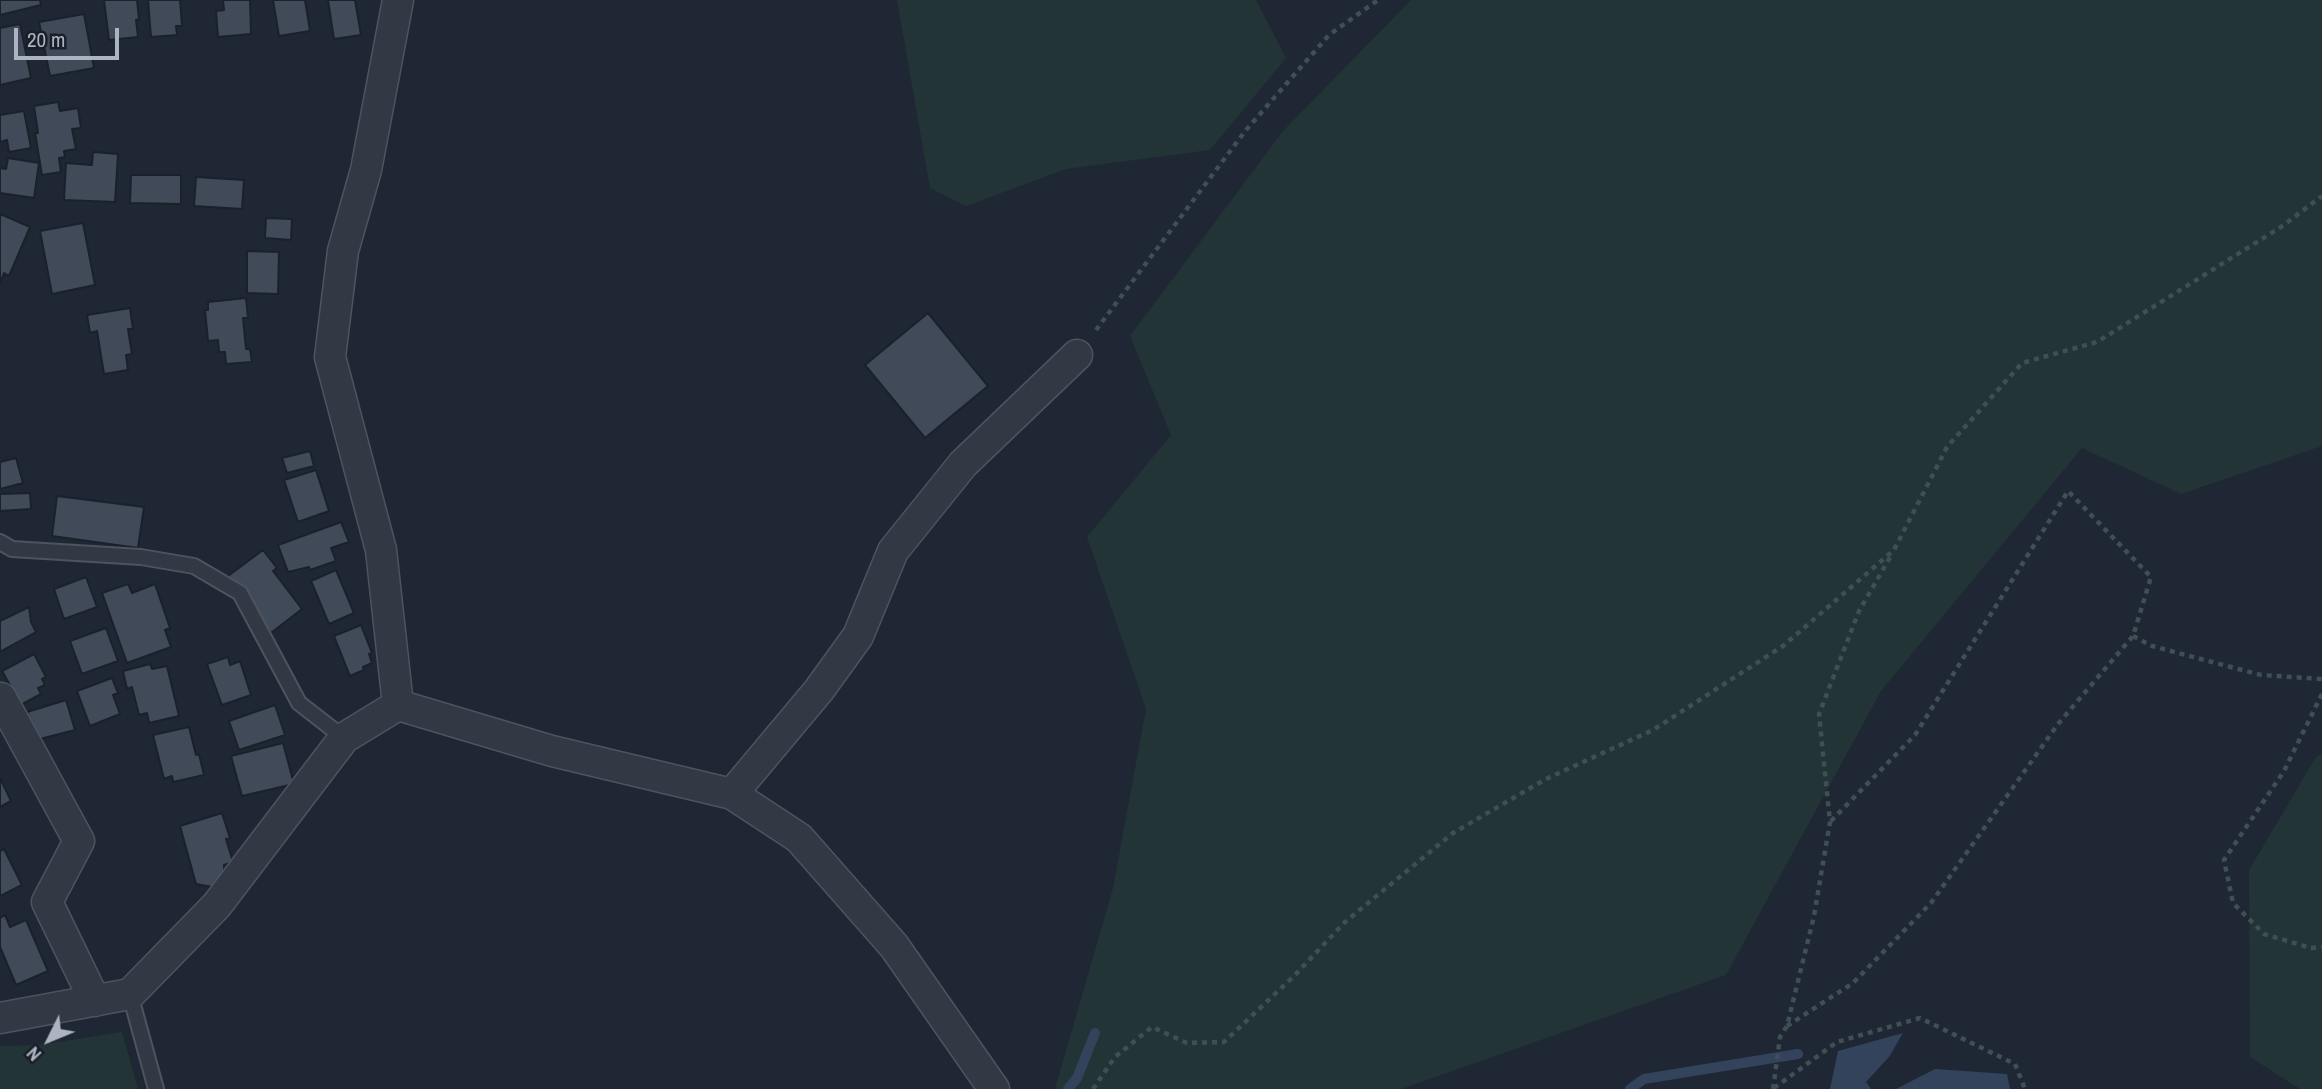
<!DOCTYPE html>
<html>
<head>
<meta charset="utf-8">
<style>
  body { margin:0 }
  #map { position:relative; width:2322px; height:1089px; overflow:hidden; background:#1f2734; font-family:"Archivo Narrow",sans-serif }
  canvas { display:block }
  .north { position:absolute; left:14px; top:1005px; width:70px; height:70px; -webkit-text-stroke:5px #181f29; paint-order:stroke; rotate:227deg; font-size:19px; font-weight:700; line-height:28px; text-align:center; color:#acb4c2 }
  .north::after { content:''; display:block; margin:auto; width:24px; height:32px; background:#acb4c2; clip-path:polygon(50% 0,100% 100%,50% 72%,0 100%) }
  .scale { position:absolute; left:14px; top:28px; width:105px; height:32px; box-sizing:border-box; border:4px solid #acb4c2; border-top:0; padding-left:9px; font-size:21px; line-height:24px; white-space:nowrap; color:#acb4c2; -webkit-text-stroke:5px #181f29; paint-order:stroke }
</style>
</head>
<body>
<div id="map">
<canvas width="2322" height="1089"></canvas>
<div class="north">N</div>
<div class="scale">20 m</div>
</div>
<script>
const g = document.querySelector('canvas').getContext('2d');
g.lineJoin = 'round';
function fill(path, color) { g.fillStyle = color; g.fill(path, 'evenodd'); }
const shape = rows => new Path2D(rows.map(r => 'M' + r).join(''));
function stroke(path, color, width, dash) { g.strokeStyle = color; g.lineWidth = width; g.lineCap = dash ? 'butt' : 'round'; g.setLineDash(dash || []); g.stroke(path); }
fill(shape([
  [897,0,1256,0,1286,58,1210,150,1066,169,966,206,930,188],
  [1411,0,2322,0,2322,446,2181,494,2082,448,1881,691,1726,975,1401,1089,1055,1089,1113,888,1146,709,1087,537,1171,435,1130,336,1283,131],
  [2322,754,2322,1089,2300,1089,2250,1057,2249,870,2316,757],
  [122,1032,138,1089,0,1089,0,1046,39,1045]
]), '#223436');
fill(shape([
  [1903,1033,1889,1057,1866,1082,1871,1089,1830,1089,1838,1051],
  [1935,1069,2007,1074,2010,1089,1896,1089]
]), '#33435c');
stroke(shape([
  [1068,1089,1077,1078,1095,1033],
  [1630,1089,1644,1079,1798,1054]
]), '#33435c', 10);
const building = shape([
  [0,0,40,0,41,5,0,15,0,0],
  [104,0,137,0,139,19,136,20,138,37,109,40,104,0],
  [148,0,180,0,182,26,176,26,177,35,151,37,148,0],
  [223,0,250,0,251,34,218,37,216,11,224,10,223,0],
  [273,0,305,0,310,31,279,36,273,0],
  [328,0,355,0,361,35,334,39,328,0],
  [84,14,94,68,50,76,39,22,84,14],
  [20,24,31,78,0,85,0,28,20,24],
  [58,102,60,111,78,108,81,128,72,129,76,149,64,151,65,157,59,158,61,172,42,175,35,133,38,133,34,106,58,102],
  [24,111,31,148,9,152,7,140,0,142,0,115,24,111],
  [93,152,118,154,115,202,64,200,66,163,92,165,93,152],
  [8,158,39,163,34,198,0,193,0,168,6,169,8,158],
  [131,175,181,175,181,204,130,203,131,175],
  [196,177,244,180,242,209,194,206,196,177],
  [0,214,30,227,9,276,4,273,0,284,0,214],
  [266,218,292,219,291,240,265,238,266,218],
  [83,223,95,285,52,294,40,231,83,223],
  [247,251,279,252,278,294,247,293,247,251],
  [246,298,248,318,243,318,246,349,250,349,252,362,226,364,225,352,219,352,218,340,208,341,205,310,208,310,208,302,246,298],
  [130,308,133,329,128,329,132,354,126,355,128,370,104,374,97,331,90,333,87,315,130,308],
  [928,313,988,386,925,438,865,365,928,313],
  [310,451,314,466,287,473,282,458,310,451],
  [16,458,23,483,0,489,0,462,16,458],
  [316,470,329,511,298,522,284,480,316,470],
  [30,493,31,509,0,511,0,494,30,493],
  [57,496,144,507,138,548,52,536,57,496],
  [341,522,349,542,331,548,336,561,310,570,309,567,288,572,278,545,341,522],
  [263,550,277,568,273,571,302,609,271,633,228,576,263,550],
  [336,570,354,613,329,624,311,581,336,570],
  [86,577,97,607,64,619,54,589,86,577],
  [128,584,132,593,155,584,170,628,165,630,171,647,127,663,102,593,128,584],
  [29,607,31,622,36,632,0,652,0,621,29,607],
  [361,625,372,653,369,654,372,663,363,667,364,670,350,676,334,636,361,625],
  [106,628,118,661,82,674,70,641,106,628],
  [34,654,46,677,42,679,45,685,38,688,41,694,15,708,16,696,2,671,34,654],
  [228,657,230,665,240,661,251,695,222,705,207,664,228,657],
  [150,664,152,669,167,666,179,716,149,723,147,713,139,715,132,687,127,689,123,671,150,664],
  [112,678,118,693,113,695,120,714,90,726,77,691,112,678],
  [66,700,75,730,36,740,27,712,66,700],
  [275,705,285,735,239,750,229,721,275,705],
  [189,727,196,755,199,754,204,775,173,782,172,776,164,779,153,735,189,727],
  [283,743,294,784,242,796,231,756,283,743],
  [0,778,11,801,0,807,0,778],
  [222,813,230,838,226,839,233,862,224,865,224,872,212,887,196,884,180,826,222,813],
  [4,849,22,885,0,896,0,851,4,849],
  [5,915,10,927,26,920,48,971,16,985,0,947,0,918,5,915]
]);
fill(building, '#404a59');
stroke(building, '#1a212b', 2);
const service = shape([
  [0,542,12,549,141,557,194,566,240,593,299,703,344,738],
  [130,994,156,1089]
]);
const minor = shape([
  [398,0,366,170,343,251,330,357,381,550,398,705],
  [1,698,79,841,47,902,95,1001],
  [732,794,819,690,858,636,893,551,963,464,1077,355],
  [0,1018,130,994,217,905,344,738,398,705,552,751,732,794,799,838,894,946,994,1089]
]);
stroke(service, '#4d5460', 18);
stroke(minor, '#4d5460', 33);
stroke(shape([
  [1096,330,1246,130,1329,35,1378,0],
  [2133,636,2152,646,2261,675,2322,679],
  [2322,694,2284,771,2224,860,2233,903,2264,934,2311,948,2322,947],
  [1787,1026,1853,983,1931,903,2058,724,2133,636,2151,577,2068,491,1915,735,1830,822],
  [1774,1088,1837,1042,1920,1018,2015,1064,2025,1089],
  [1093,1089,1115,1057,1152,1027,1187,1043,1224,1042,1293,977,1345,922,1453,833,1546,779,1653,730,1783,646,1894,550,1947,447,2022,363,2097,342,2281,227,2322,196],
  [1773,1089,1780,1037,1787,1026,1814,916,1830,822,1819,714,1859,611,1892,554]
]), '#3e5053', 4.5, [5, 5]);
stroke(service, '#323945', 14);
stroke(minor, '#323945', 30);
</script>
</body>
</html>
